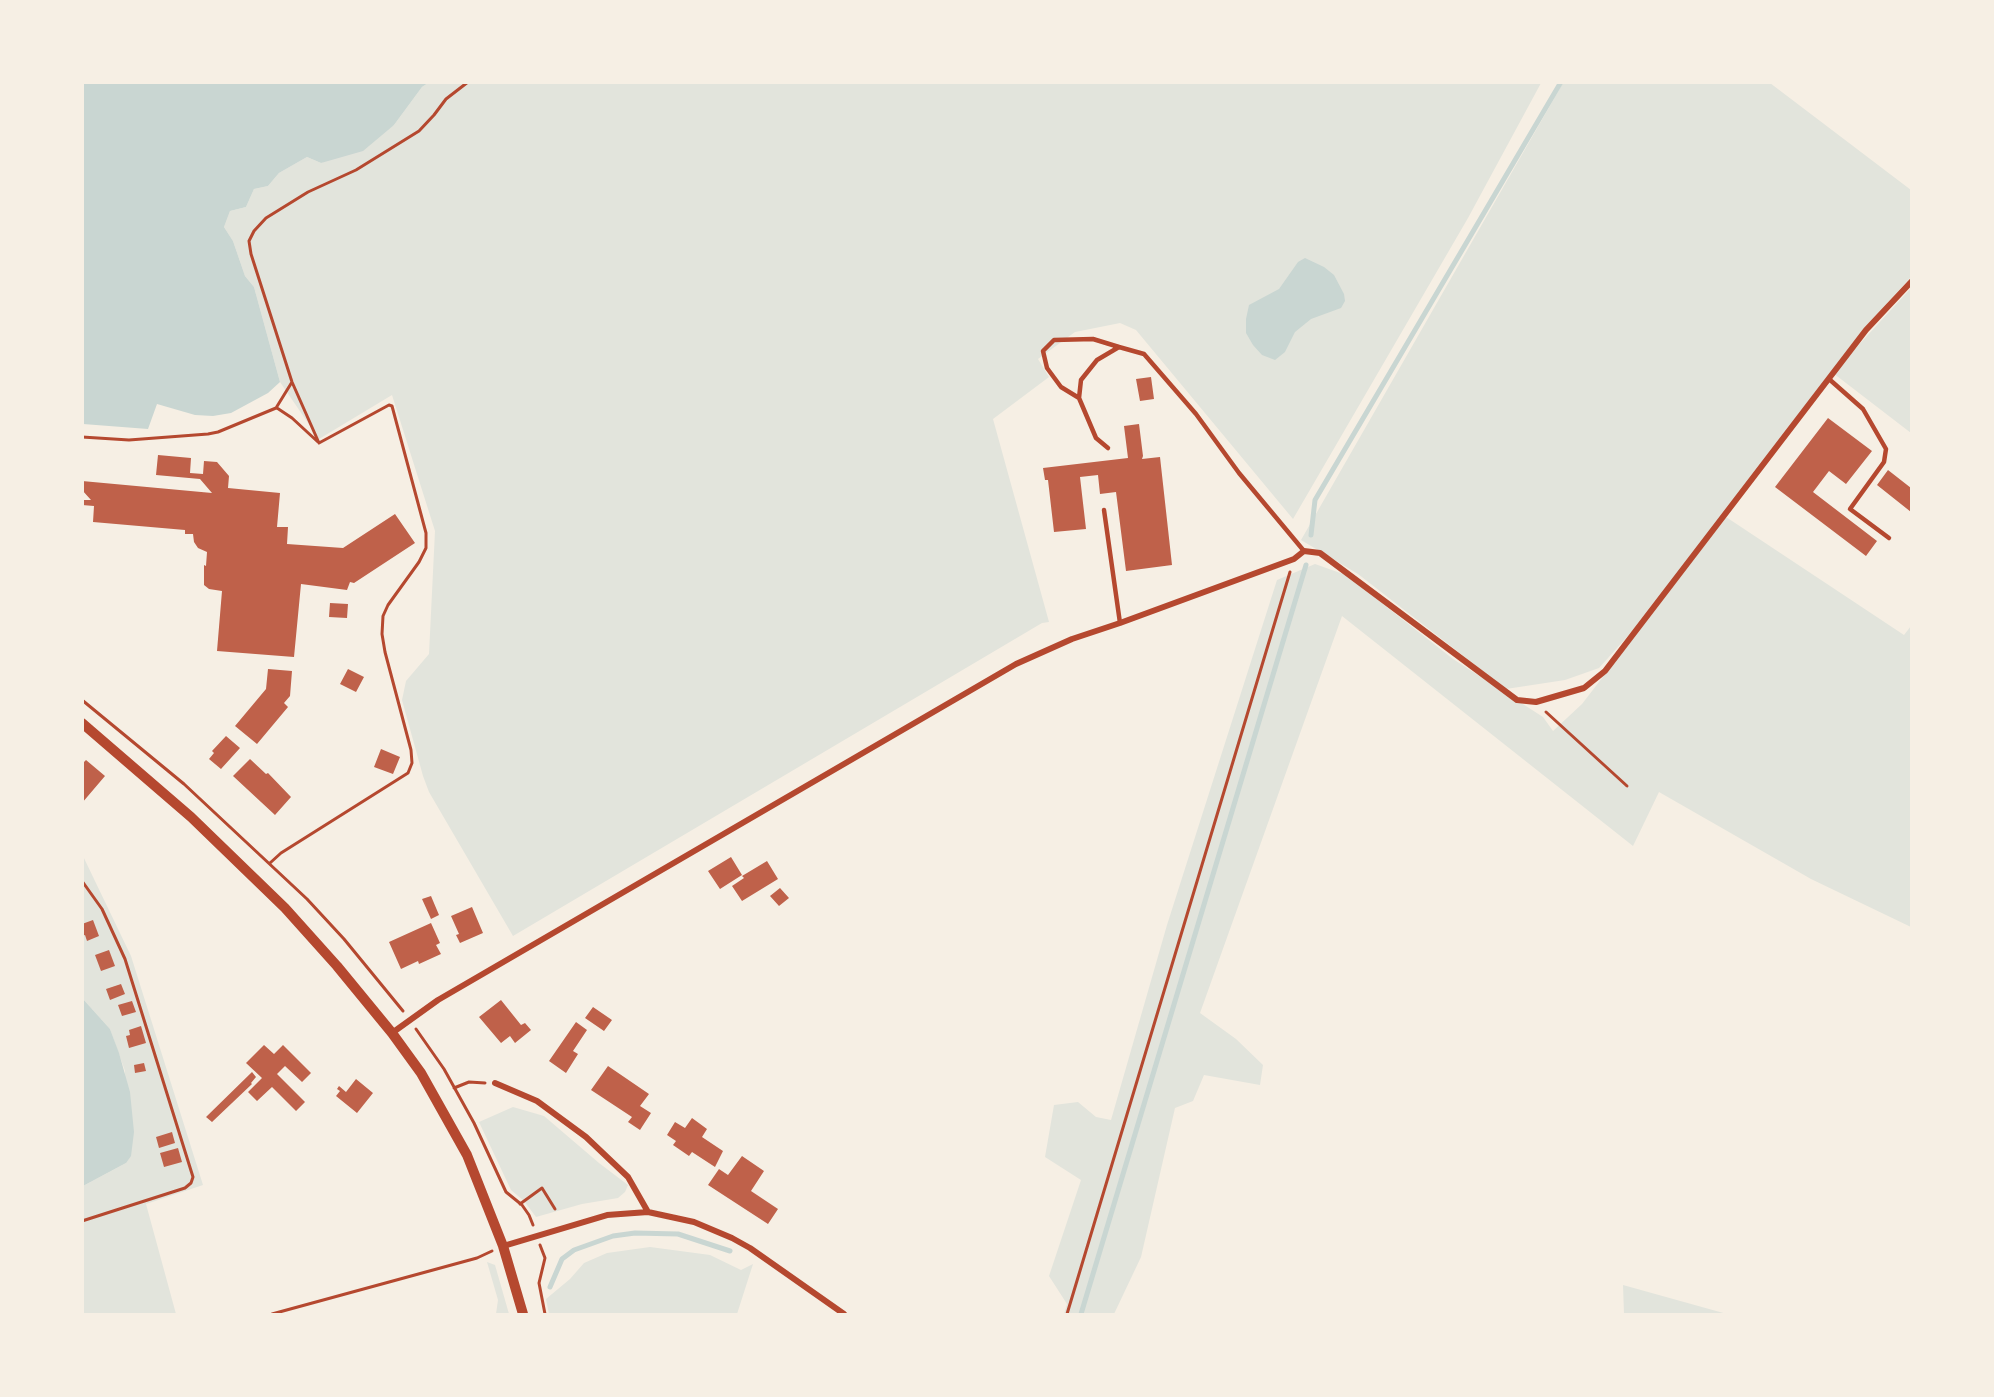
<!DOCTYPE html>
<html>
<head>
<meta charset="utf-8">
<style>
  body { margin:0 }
  #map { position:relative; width:1994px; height:1397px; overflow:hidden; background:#f6efe4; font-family:"Noto Sans",sans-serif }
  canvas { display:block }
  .frame { position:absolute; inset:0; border:84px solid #f6efe4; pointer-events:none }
</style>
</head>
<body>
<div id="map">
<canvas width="1994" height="1397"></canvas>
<div class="frame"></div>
</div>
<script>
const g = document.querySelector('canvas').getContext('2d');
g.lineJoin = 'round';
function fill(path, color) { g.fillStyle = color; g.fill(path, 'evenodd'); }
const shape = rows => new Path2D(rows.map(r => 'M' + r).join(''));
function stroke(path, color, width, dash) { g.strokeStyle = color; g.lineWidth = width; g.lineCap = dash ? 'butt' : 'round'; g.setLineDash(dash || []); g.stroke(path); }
fill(shape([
  [428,83,1541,83,1468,218,1293,519,1136,330,1120,323,1075,332,1038,359,1049,377,993,419,1049,622,1042,623,513,936,429,792,423,776,402,700,406,681,429,654,435,531,392,395,319,439,280,382,254,287,245,276,233,241,224,227,230,211,246,207,254,189,268,186,279,173,307,157,321,163,394,125,422,87],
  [1563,83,1770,83,1911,190,1911,277,1865,327,1644,618,1599,668,1565,680,1506,689,1358,574,1301,540],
  [1911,288,1911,433,1833,373],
  [1726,517,1904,635,1911,626,1911,927,1811,879,1659,792,1633,846,1342,616,1200,1013,1236,1039,1263,1065,1260,1085,1204,1075,1193,1101,1175,1108,1141,1257,1114,1314,1064,1314,1067,1304,1049,1276,1081,1180,1045,1157,1054,1105,1078,1102,1096,1117,1111,1120,1167,925,1277,580,1315,564,1346,575,1453,659,1543,717,1553,731,1582,704],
  [82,854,131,956,203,1185,146,1204,176,1314,83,1314,83,1186,126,1163,125,1071,110,1029,83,999],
  [513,1107,544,1116,599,1163,628,1185,625,1192,618,1198,582,1204,536,1217,524,1201,511,1190,479,1122],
  [650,1247,710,1255,741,1270,753,1264,737,1314,549,1314,546,1299,570,1279,584,1263,607,1253],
  [487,1262,495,1265,509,1314,496,1314,498,1300],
  [1623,1285,1727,1314,1624,1314]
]), '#e2e4dc');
fill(shape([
  [82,83,428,83,422,87,394,125,363,151,321,163,307,157,279,173,268,186,254,189,246,207,230,211,224,227,233,241,245,276,254,287,280,382,268,393,231,413,213,416,195,415,157,404,148,429,83,424],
  [1305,258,1324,267,1334,275,1344,294,1345,301,1341,308,1311,319,1295,332,1285,352,1275,360,1262,355,1253,345,1246,333,1246,319,1249,305,1279,289,1298,262],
  [83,999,110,1029,119,1053,130,1092,134,1132,131,1156,126,1163,83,1186]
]), '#c9d6d2');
stroke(shape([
  [1311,535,1315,500,1561,82],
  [550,1287,562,1259,574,1250,613,1236,635,1233,678,1234,730,1251],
  [1081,1314,1306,565]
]), '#c9d6d2', 5);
fill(shape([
  [1151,377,1154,399,1140,401,1136,379],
  [1828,418,1872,451,1846,484,1829,471,1813,492,1877,541,1866,556,1775,487],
  [1139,424,1143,456,1142,459,1160,457,1172,565,1126,571,1116,492,1100,494,1098,475,1080,477,1086,529,1054,532,1048,480,1045,480,1043,468,1128,458,1124,426],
  [158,455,191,458,190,473,203,474,204,461,217,462,229,476,228,488,280,493,277,527,288,527,287,544,343,548,395,514,415,543,354,583,350,582,347,590,301,584,294,657,217,651,222,591,209,589,204,585,204,565,206,566,207,552,198,548,194,542,193,534,185,534,185,530,93,522,94,506,82,505,82,500,91,500,82,490,82,481,212,493,200,479,156,475],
  [1888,470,1911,488,1911,512,1877,485],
  [330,603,348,604,347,618,329,617],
  [268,669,292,671,290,696,284,703,288,707,257,744,235,726,266,689],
  [348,669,364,677,356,692,340,684],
  [226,736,240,748,221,769,209,759,214,753,212,751],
  [381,749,400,757,393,774,374,767],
  [250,759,266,774,268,773,291,797,275,815,233,776],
  [86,760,105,776,82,803,82,764],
  [731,857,742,875,720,889,708,871],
  [767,861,778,879,742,901,732,886,744,878,742,876],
  [780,888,789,898,779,906,770,896],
  [431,896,439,915,431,919,422,899],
  [472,907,483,933,460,943,456,935,459,934,451,916],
  [93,920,99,936,87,941,85,935,82,936,82,924],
  [431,923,440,943,436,945,441,954,419,964,418,961,401,969,389,942],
  [109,950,115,966,101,971,95,955],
  [121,984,125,994,110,1000,106,989],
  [501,1000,521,1025,525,1023,531,1030,515,1043,510,1036,501,1043,479,1017],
  [132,1001,136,1012,122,1016,118,1005],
  [593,1007,612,1020,604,1031,585,1018],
  [576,1022,587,1030,573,1051,578,1054,566,1073,549,1061],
  [141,1026,146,1043,129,1048,126,1036,130,1035,129,1030],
  [264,1045,274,1054,283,1045,311,1073,302,1082,285,1066,277,1074,305,1102,296,1111,272,1087,257,1101,248,1092,262,1078,246,1063],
  [144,1063,146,1071,135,1073,134,1065],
  [608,1066,649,1094,640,1106,651,1113,640,1130,628,1122,632,1117,591,1090],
  [252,1072,256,1077,251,1083,252,1084,212,1122,206,1117],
  [356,1079,373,1093,357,1113,336,1096,340,1091,337,1089,339,1086,346,1092],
  [692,1118,707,1129,702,1137,723,1151,715,1167,692,1152,689,1156,673,1145,676,1141,667,1135,675,1122,685,1128],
  [172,1132,175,1143,159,1148,156,1137],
  [178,1148,182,1162,164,1167,160,1153],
  [742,1156,764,1171,751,1191,778,1209,768,1224,708,1185,719,1169,728,1175]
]), '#bf614a');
stroke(shape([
  [277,408,292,418,318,442],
  [82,437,129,440,208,434,218,432,276,408,292,382],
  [82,700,184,784,307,899,344,939,403,1011],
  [1546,712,1627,786],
  [270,863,281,853,408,773,412,763,411,750,385,652,382,634,383,616,388,605,419,562,426,548,426,533,392,406,389,405,319,443,292,382,251,254,249,241,254,231,266,218,308,192,356,170,419,131,434,115,446,99,468,82],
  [82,881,102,909,125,959,193,1177,191,1183,185,1188,82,1221],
  [416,1029,444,1069,474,1123,506,1192,522,1205,529,1215,533,1225],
  [454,1088,469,1082,485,1083],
  [520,1204,542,1188,555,1209],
  [540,1245,545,1258,539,1283,545,1314],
  [272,1314,477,1258,492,1251],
  [1067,1314,1290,572]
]), '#b5482f', 3);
stroke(shape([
  [1829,379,1863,409,1886,449,1884,462,1850,509,1889,538],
  [1079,398,1061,387,1047,368,1043,351,1054,340,1093,339,1119,347],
  [1108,448,1096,438,1079,398,1081,380,1097,360,1119,347,1144,354,1196,414,1239,473,1304,551],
  [1104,510,1120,623]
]), '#b5482f', 4.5);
stroke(shape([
  [392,1033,438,1000,1016,664,1072,639,1120,623,1294,559,1304,551,1320,553,1517,700,1536,702,1584,688,1605,671,1866,330,1912,281],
  [495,1083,537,1101,586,1137,628,1177,648,1212],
  [503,1246,607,1215,648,1212,694,1222,732,1238,750,1248,844,1314]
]), '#b5482f', 6);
stroke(shape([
  [82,723,191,817,285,908,337,966,392,1033,421,1073,467,1155,503,1246,523,1314]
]), '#b5482f', 10);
</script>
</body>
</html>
